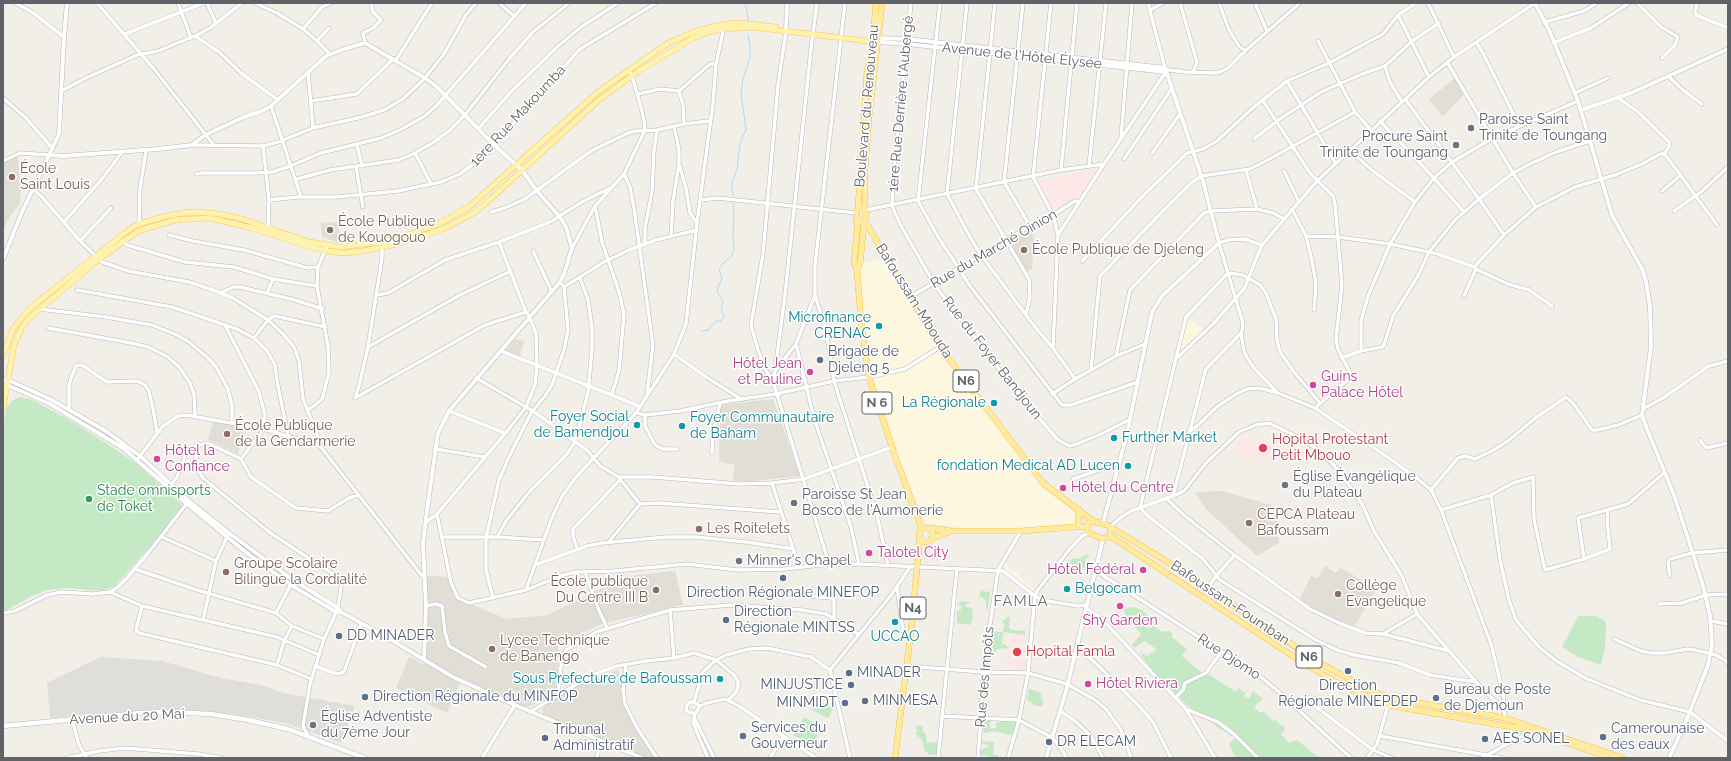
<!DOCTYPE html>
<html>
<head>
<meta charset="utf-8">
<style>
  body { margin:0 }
  #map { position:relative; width:1731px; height:761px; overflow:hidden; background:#f1efe8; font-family:Raleway,sans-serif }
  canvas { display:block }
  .frame { position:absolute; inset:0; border:4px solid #5f6368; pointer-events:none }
</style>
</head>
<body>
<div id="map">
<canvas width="1731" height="761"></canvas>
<div class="frame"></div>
</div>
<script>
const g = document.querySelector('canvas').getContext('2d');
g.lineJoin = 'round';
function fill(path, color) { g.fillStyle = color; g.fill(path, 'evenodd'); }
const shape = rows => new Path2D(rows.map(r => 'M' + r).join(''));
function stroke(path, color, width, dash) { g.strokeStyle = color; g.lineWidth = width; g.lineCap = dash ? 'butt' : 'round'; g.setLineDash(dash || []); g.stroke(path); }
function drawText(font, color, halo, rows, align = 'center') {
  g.font = font + ' Raleway,sans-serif'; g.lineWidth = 3; g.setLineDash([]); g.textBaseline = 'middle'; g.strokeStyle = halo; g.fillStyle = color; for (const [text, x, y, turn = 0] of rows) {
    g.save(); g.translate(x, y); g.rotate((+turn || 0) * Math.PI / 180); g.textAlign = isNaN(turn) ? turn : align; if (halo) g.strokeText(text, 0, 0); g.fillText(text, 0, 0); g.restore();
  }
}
fill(shape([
  [885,258,919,320,932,339,1045,489,1079,516,1077,526,1063,527,970,528,926,523,897,454,873,382,866,346,859,279,862,264],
  [1186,319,1209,331,1180,361,1176,360],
  [1005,562,1010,570,1013,572,1015,571,1029,586,1036,590,1033,593,1004,568],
  [1503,728,1525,730,1501,744]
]), '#fef7e0');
fill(shape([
  [100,657,162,661,221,678,261,685,283,693,355,706,341,743,286,723,233,714,186,710,160,709,50,718,47,683]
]), '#e0deda');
fill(shape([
  [1455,78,1464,94,1443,117,1429,99],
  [18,156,21,190,20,203,7,221,3,233,3,163],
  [337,222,342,244,322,237,321,223],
  [1032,229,1034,243,1032,269,1026,272,1009,243],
  [515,339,524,341,520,357,505,351],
  [773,399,800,476,744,482,733,480,735,465,719,462,720,405],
  [213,421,246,428,238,454,208,439],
  [1222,491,1275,506,1279,543,1257,556,1206,509,1195,492],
  [1325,566,1336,573,1341,568,1377,589,1354,627,1327,617,1305,605,1300,598,1311,576,1318,578],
  [675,571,683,605,602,624,557,644,559,653,556,692,525,709,462,678,447,713,396,688,409,657,425,665,427,637,426,577,433,576,447,577,455,598,507,619,547,615,628,576],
  [618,670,635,729,655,757,655,758,637,758,543,717,543,706,585,681]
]), '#e1ded6');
fill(shape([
  [1097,170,1082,196,1054,214,1037,181],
  [1266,437,1272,438,1275,441,1286,444,1288,452,1285,457,1280,461,1268,459,1246,460,1236,445,1238,441,1245,439],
  [1010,633,1027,635,1025,670,1007,669]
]), '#fce8e6');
fill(shape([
  [20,397,32,400,73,422,109,445,137,464,183,506,175,514,160,535,115,586,102,591,66,588,47,590,30,597,3,612,4,422,6,408,13,400],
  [1086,554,1089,556,1085,560,1086,568,1075,569,1069,561,1075,558,1079,559],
  [981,591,990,592,988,609,986,609,986,601,982,597,979,597],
  [961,601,969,602,970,604,966,604,966,607,972,608,973,619,970,625,957,623,957,610,961,610,961,606,958,605],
  [1134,607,1143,611,1151,618,1146,627,1150,629,1153,625,1156,625,1156,628,1162,632,1168,631,1172,633,1172,637,1187,649,1182,656,1202,673,1210,675,1236,692,1238,688,1244,692,1247,690,1244,696,1248,698,1250,697,1253,691,1263,698,1254,707,1260,713,1263,711,1273,721,1276,720,1280,725,1284,726,1285,729,1281,734,1289,743,1297,740,1319,758,1236,758,1229,744,1235,738,1234,736,1230,736,1224,730,1220,730,1211,721,1195,712,1195,710,1189,707,1149,667,1141,654,1142,653,1147,656,1150,653,1153,653,1156,649,1145,641,1134,648,1132,645,1141,634,1128,619,1124,611,1126,608],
  [1578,616,1596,616,1606,622,1605,647,1601,665,1578,657,1562,647],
  [1006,617,1010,617,1009,628,1012,630,1025,631,1025,635,1003,632,1002,644,1005,644,1008,648,997,649,983,672,990,649,993,631,1002,632,1005,624,1002,623,1003,619,1006,620],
  [1029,689,1042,693,1041,699,1043,700,1042,707,1034,705,1027,700],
  [816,699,833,709,828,718,810,709],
  [804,717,822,728,812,746,793,735],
  [984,720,990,721,990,729,996,728,996,723,1003,721,1017,722,1014,732,1010,735,994,731,983,733],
  [916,726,923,726,923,732,926,734,927,743,935,742,938,743,938,754,929,755,924,749,922,740,915,733,917,732],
  [981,741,994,742,993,755,998,755,997,758,980,755,981,751,984,748,988,747,989,745,981,743]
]), '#c5e8c5');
stroke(shape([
  [742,3,746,6,748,20],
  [734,196,732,190,732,183,737,169,740,144,746,129,741,94,743,79,750,58,750,45,748,35],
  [702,331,708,330,716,321,721,321,724,317,721,309,723,302,717,291,722,277,719,270,723,263,731,257,734,251,733,233,734,215,733,202]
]), '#aadaff', 1);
const minor = shape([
  [15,3,32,12,64,37],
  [97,3,154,69,213,144],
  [178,3,191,38],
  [207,3,216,23],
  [255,3,277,13,303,29,317,41,330,54],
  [499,3,514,16],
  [845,3,815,265,815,295,826,330,834,381,877,515,888,565],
  [911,3,893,176,892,206,901,226,936,287,1020,396,1057,439,1069,446,1074,445,1101,434,1129,420],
  [940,3,918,201,937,235,970,286,1062,405,1071,405,1138,382],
  [967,3,947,194,971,239,981,255,1035,327,1053,348,1075,379],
  [995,3,976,189,1029,279,1030,297,1026,313],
  [1023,3,1004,182,1030,226],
  [1051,3,1033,177,1053,215,1058,235,1053,348],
  [1148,3,1165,68,1169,70,1186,72,1214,73,1220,72,1228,68,1245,51,1300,3],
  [1180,3,1197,62,1193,72],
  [1219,3,1229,30,1239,46,1245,51],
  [1255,3,1267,31],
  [1428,3,1454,57],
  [1637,3,1661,27,1678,37,1675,45,1662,58],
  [1697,3,1695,13,1698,16,1726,27],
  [1150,10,1163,3],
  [1398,15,1429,77],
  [1545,22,1584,11,1597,3],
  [303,29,322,7,331,3],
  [786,31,778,85,763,254,751,325,758,350,766,371,773,381,829,564],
  [125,34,204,3],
  [195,36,219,52,241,73,278,100],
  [317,41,329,28],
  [1318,41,1355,112,1371,130],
  [1476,42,1483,53,1519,125],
  [1555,42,1591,28,1629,3],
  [365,43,363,33,373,28,381,20,373,12,371,3],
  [396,60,432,3],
  [1447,62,1513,173,1536,207],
  [308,72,313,128],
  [1668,76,1684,91,1702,104],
  [1287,81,1336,164],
  [61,91,86,78,137,55,158,51,197,35,210,28,242,3],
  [679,91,710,64,716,64],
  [679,91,683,105,684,124],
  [1575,93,1608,78],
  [638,94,660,89,679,91],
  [3,98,26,118,53,149],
  [1618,98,1637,111,1669,142,1669,147,1664,154],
  [1405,99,1479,199,1504,235],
  [311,101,357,94,393,59],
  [1263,101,1310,173,1333,196,1335,204,1342,285,1336,339,1338,349,1351,374,1350,378,1315,408],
  [1402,102,1390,82,1385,66,1412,41,1439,23],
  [271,106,301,197],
  [1380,121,1434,178,1464,212],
  [478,129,510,93,557,47,581,27,618,3],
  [1121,138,1132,3],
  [1254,139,1277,121,1321,92,1362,74,1385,66],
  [193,145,263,146,278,142,313,128,362,117,384,110,403,99,425,78,444,54,466,15,476,3],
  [357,145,362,166],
  [263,146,269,200,268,228],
  [1350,151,1373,171,1415,202],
  [415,153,431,184],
  [1152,153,1180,114],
  [1124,159,1172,88],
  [3,161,20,153,49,155],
  [1089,166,1106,3],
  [356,167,363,207],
  [680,167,686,188,690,213,697,223],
  [1061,170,1077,3],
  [1246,170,1257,209],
  [1284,171,1299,202],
  [196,174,202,173,257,173,272,172,288,167,321,153,381,138,400,130,425,116,437,105,526,3],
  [624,174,630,187,634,208,653,345,647,395],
  [297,179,330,170,399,160,413,154,434,142,449,131,465,115,509,59,533,32,569,3],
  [33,189,42,197,80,241,102,262,128,271,189,282,210,289,233,298,268,320,283,334,294,347,299,361,303,399,316,431,320,446],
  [1662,191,1681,175],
  [269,200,298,197,336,197,398,191,441,182,460,174,485,155,580,49,656,3],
  [700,200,718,198,856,213],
  [595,206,602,242,619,292,624,314,619,371,612,394],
  [1292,209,1306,236,1312,261,1316,284,1314,310],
  [866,210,1061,170,1104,164],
  [1674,211,1701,192,1728,167],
  [491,212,505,208,525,199,591,151,628,133,636,131,657,130,684,124,709,121],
  [64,222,102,179,122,152],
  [139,225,140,189,146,150],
  [169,235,193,241,244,250,308,268,318,267],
  [1058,235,1104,164,1163,76,1167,73],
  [671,236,673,201,679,164,679,150,674,126],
  [1306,236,1338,237,1390,244,1438,254,1474,267],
  [80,241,111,208],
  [123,241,127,245,185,262,234,267,273,279,317,286],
  [645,244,645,228,652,192,654,150,657,130],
  [382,246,382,258,368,347,359,386,355,398,485,325,526,312],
  [572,248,595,206,624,174,644,132,645,126,642,111,632,76,629,71],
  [533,251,552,292],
  [1082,261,1140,199,1187,153,1203,149,1217,141,1255,106,1287,81,1329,63,1383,34,1398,15,1416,3],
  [1474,267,1504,235,1536,207,1575,187,1615,175,1642,164,1660,154,1664,154,1667,157,1717,225],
  [1476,269,1508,284,1529,290,1552,306],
  [564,287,604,262,629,250,656,240,697,230],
  [77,290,172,307,237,329,254,338,267,351,275,365,277,381,288,435],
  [220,293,233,287,240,287,291,299,323,309],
  [267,293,273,279],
  [377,295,388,293,445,260,499,242,550,222,582,202,610,188],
  [1464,296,1476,269,1475,268],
  [910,297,1030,226,1053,215,1075,201,1079,202],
  [39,309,106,317,152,325,177,335,189,342,208,358,216,367,228,389,232,406,232,423],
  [48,328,131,343,148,347,168,357,180,368,190,383,194,394,195,416],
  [1241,333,1244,351,1248,359,1254,368,1277,392],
  [254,338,268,320,274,316,326,327],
  [796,344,814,418,851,527,859,564],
  [368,347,460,295,511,271],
  [501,351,639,406],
  [1361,351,1361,321,1368,296,1390,244,1415,202,1434,178,1452,162,1493,138,1578,101],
  [674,354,706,377,741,399],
  [1116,356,1130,290,1204,213,1211,211,1257,209,1273,213,1284,219],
  [1341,358,1361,351,1382,347,1384,345,1393,316,1418,276,1429,252,1455,220,1479,199,1513,173,1530,164,1556,152,1590,141],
  [1176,359,1213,324,1244,289,1262,245],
  [1091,370,1100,276,1162,212,1191,183,1201,176,1250,169,1264,162,1355,112],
  [775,371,796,344,815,295],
  [476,378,533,411,588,451,600,466,619,477,653,477,739,484,772,483,804,479,892,447],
  [773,381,775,371,785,295,811,49,817,3],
  [1052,394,1075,379,1116,356,1145,344],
  [1320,403,1294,372,1280,352,1277,340,1276,319,1266,293,1260,285,1243,275,1228,273,1186,317,1140,508,1148,516,1203,559,1220,580,1316,640,1337,650,1354,655,1399,663,1430,675,1476,682],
  [69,409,69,386,71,378,76,366,82,365,107,382,137,381,145,385,149,391,153,409,157,432],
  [1643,409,1663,398,1709,366,1728,361],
  [307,410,314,406,322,399,329,372,328,346,317,286,318,267,327,246],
  [449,411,505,433],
  [636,413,645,415,680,411,728,401,776,394,834,381,869,377,905,369,940,347],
  [645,415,645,426,655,445,663,449,677,449],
  [1189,432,1197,426,1218,406,1238,393,1247,389,1259,388,1278,393,1315,408,1386,456,1418,479,1431,490,1441,510,1491,644,1503,693,1505,718],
  [1700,440,1706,448,1728,443],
  [196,446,196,467,203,478,269,532,342,580,338,608,324,639,310,684,303,726,308,736],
  [435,449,485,457],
  [712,453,713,434,720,403],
  [241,459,251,477,296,508,328,511,349,498,359,495],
  [137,460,163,426,178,416,186,415,264,429,320,446,423,577],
  [619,478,640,504],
  [1073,479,1119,463],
  [772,483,799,567],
  [171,485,177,477,186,453,196,446,208,443,241,459,264,429,265,415,259,392,225,325],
  [1431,490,1458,458,1465,456,1475,459,1490,452,1508,441,1534,419,1566,397,1573,403,1592,430,1597,430,1618,425,1642,415],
  [1491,495,1500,560,1509,600,1516,620,1539,647,1555,660,1585,678,1640,700,1690,712,1728,741],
  [1173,496,1184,491,1206,463,1239,432,1256,425,1269,423,1298,437,1314,447,1334,465,1352,489,1363,506,1374,531,1402,576,1417,614,1476,682,1505,711],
  [1167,499,1185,516,1233,554,1310,609,1339,623,1365,633,1383,634,1449,651],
  [1441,510,1491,495,1513,483,1533,477,1534,519,1545,570,1584,559,1610,549,1607,520,1608,510],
  [437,514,451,583,458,598,469,603,526,590,563,575,576,572,614,571,687,564,737,570,785,569,829,564,859,564,1003,571,1035,596,1042,600,1078,606,1086,605],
  [425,523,437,514,508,430,526,407,535,385,537,365,536,333,529,316,526,312,499,242],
  [1110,527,1120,518,1131,511,1173,496,1206,369,1241,333,1243,327,1242,320,1219,243,1228,240,1244,239,1262,245,1317,181,1429,77,1454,57,1535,3],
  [162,537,216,561],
  [442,537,497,537,544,540],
  [497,537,506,521,530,491,567,454,575,442,588,393,592,348,592,328,588,300,580,278],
  [608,543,640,504,658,503,780,512],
  [577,549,573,536,573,529,620,480],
  [1584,559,1578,518,1628,504,1664,473],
  [535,565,587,546,602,543,666,537,696,537,746,542,794,549],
  [135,569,197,590,276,613,292,626,324,639],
  [1096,571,1261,677,1280,693,1351,758],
  [585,572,598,608,607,628],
  [1670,576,1668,563,1670,559,1692,553,1728,550],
  [897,587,903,631],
  [1208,588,1216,576,1234,556],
  [526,590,551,520,561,498,576,477,636,413,674,354,686,324,697,223,713,103,716,64,724,27],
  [110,592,142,606,277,637,319,655],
  [790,594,831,598,834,600,834,618],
  [493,598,486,570,486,538,499,480,508,459,531,413,545,396,552,385,564,350,568,330,564,287,560,282],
  [1659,604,1682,603,1706,595,1728,594],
  [142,606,136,630,139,633,277,665,311,679],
  [426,606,436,604,442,606,445,632,449,646,486,667],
  [1086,608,1101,618,1185,708,1215,758],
  [670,610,674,658],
  [3,613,15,611,47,595,62,592,92,594,110,592,118,587,127,578,149,552,188,502],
  [276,613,293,580],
  [203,620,216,561,227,537],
  [1711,621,1728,624],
  [1383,634,1417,614],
  [1614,639,1641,651,1651,653,1665,653,1688,649,1695,650,1716,655,1726,661,1728,664],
  [1076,649,1091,659,1112,679,1139,706,1153,722,1171,758],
  [277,665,284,641,292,626],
  [626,665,623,690,625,704,637,728,657,758],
  [315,666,337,674,344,672,361,624],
  [906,666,983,672,1028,673,1067,684,1095,700,1106,709,1121,730,1131,758],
  [830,670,892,594,910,567],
  [558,694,562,657,566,650,596,632,670,610,731,605,802,610,826,614,858,634],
  [1175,698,1183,690,1185,683,1206,673,1221,652],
  [694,702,703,672,716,660,726,655,749,649,767,648,811,657,830,670,850,758],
  [1311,703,1373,750,1392,758],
  [1186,709,1218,722,1235,735,1258,758],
  [1060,711,1075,721,1091,736,1103,758],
  [530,712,592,675,617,666,646,661,674,658,694,653,716,660,734,675,738,681,738,687,736,692,729,700],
  [695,714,686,711,687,705,690,702,694,702,700,706],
  [942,716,1019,720,1053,738,1064,753,1066,758],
  [694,717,714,758],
  [72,719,79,745,87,758],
  [1380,736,1503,758],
  [67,758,99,751,125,748,198,754,222,758],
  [482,758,515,705],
  [597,758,600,741],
  [708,758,693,723,695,714,700,706,707,703,725,699,739,706,816,758],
  [770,758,783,737],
  [938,758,957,568],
  [978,758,981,718,983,672,998,570,1021,531],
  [1008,758,1019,720,1028,673,1035,596,1037,591,1069,550,1082,536,1089,533],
  [1367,758,1377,744,1390,698],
  [1482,758,1522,736,1529,730]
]);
const tertiary = shape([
  [1535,3,1550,32,1578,101,1612,215,1642,269,1646,281,1650,307,1651,346,1642,415,1647,429,1674,495,1702,582,1710,615,1712,644,1708,665,1685,724,1669,758],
  [786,31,787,3],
  [878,38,907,39,1165,68,1203,181,1219,243,1162,296,1152,312,1127,434,1103,523],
  [878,42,907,44,1166,72],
  [1581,110,1631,93,1728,49],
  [49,155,63,156,158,149,192,145,205,135,244,117,262,111,271,106,326,56,344,49,365,43,425,78,436,86,494,145,522,170,537,191,560,217,566,227,572,248,564,274,560,282,449,411,438,433,427,510,423,544,426,606,424,659],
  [3,259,22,212,59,134,64,37,67,3],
  [3,381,8,380,52,400,106,431,140,456,189,501,229,533,293,580,338,608,341,612],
  [3,386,7,385,50,404,123,448,187,504,248,554,291,585,336,612,341,612,383,635,453,677,515,705,642,758],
  [1046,758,1066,691,1103,539]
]);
const secondary = shape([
  [3,726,141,713,168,712,211,714,248,720,288,729,365,758]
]);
const primary = shape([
  [3,355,13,329,29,309,121,236,133,227,145,222,167,216,189,212,213,213,239,218,310,242,340,247,382,242,402,237,438,224,470,206,598,92,668,43,696,31,725,24,740,23,776,27],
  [3,408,14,345,22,327,28,319,99,259,138,231,175,220,210,218,252,228,325,251,344,253,363,251,397,244,443,229,475,212,485,204,600,99,637,72,693,38,708,32,724,29,752,27,876,42]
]);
const trunk = shape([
  [860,208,863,208,866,211,865,221,863,223,856,221,857,210,860,208],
  [858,209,867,72,873,41,876,3],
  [865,209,865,168,869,117,882,3],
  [865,221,940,347,1043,483,1093,521],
  [858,222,854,263,857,270,861,321,869,377,894,453,922,530],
  [857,270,860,264,864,223],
  [1078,527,1079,509],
  [928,528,951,531,1021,531,1087,526],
  [1111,528,1110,536,1103,539,1089,533,1087,529,1088,523,1093,521,1107,525,1166,561,1323,665,1370,690,1390,698,1505,718,1623,758],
  '919 535a7 7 0 1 1 14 0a7 7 0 1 1-14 0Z',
  [1110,536,1302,662,1334,681,1368,697,1388,705,1404,708,1529,730,1611,758],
  [932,538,949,532],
  [895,758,911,631,920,537]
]);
stroke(minor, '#b5b8bc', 4.5);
stroke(tertiary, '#b5b8bc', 5);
stroke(secondary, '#b6babf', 5.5);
stroke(primary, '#f2c960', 6);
stroke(trunk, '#f9ab00', 6);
stroke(minor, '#fff', 3.5);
stroke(tertiary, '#fff', 4);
stroke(secondary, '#fff', 4.5);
stroke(primary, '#fff2af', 5);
stroke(trunk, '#feeaa1', 5.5);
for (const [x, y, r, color] of [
  [1471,128,4,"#6b7280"],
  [1456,145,4,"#6b7280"],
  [12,177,4,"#8d6e63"],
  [330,230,4,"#8d6e63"],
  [1024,250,4,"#8d6e63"],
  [879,326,4,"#0f9aa8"],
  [820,360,4,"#5c6f8a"],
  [810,372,4,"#d1479c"],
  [1313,385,4,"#d1479c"],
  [994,403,4,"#0f9aa8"],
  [637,425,4,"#0f9aa8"],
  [682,426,4,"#0f9aa8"],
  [227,434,4,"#8d6e63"],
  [1114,438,4,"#0f9aa8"],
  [1263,448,5,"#e0444e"],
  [157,459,4,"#d1479c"],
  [1128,466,4,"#0f9aa8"],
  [1285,485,4,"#6b7280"],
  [1063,488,4,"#d1479c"],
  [89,499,4,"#2e9e5b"],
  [794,503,4,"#6b7280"],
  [1249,523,4,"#8d6e63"],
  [699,529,4,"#8d6e63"],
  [869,553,4,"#d1479c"],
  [739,561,4,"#6b7280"],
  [1143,570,4,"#d1479c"],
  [226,572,4,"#8d6e63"],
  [783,578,4,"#5c6f8a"],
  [1067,589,4,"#0f9aa8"],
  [656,590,4,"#8d6e63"],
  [1338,594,4,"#8d6e63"],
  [1120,606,4,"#d1479c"],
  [726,620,4,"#5c6f8a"],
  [895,622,4,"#0f9aa8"],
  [339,636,4,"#5c6f8a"],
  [492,649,4,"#8d6e63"],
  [1017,652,5,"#e0444e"],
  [1348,671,4,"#5c6f8a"],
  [849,673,4,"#5c6f8a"],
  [720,679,4,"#0f9aa8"],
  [1088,684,4,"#d1479c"],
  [851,685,4,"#5c6f8a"],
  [365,697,4,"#5c6f8a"],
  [1436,698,4,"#5c6f8a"],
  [865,701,4,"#5c6f8a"],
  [845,703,4,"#5c6f8a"],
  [313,725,4,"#6b7280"],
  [743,736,4,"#5c6f8a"],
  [1603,737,4,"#5c6f8a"],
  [545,738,4,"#5c6f8a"],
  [1485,739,4,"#5c6f8a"],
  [1049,742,4,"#5c6f8a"]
]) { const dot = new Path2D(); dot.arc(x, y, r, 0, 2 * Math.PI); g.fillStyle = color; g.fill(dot); stroke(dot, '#fff', 1.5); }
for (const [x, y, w] of [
  [966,381,26],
  [877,403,30],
  [913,608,26],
  [1309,657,26]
]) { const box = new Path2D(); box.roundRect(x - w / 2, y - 11, w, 22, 3); g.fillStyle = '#fff'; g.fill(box); stroke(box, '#5f6368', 1); }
drawText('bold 13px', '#5f6368', null, [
  ["N6",966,381],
  ["N 6",877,403],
  ["N4",913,608],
  ["N6",1309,657]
]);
drawText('14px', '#5f6368', '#fff', [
  ["Avenue de l'Hôtel Élysée",1022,56,6],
  ["1ère Rue Derrière l'Aubergé",901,104,-85],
  ["Boulevard du Renouveau",867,106,-85],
  ["1ère Rue Makoumba",518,116,-47],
  ["Rue du Marché Oinion",994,249,-30],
  ["Bafoussam-Mbouda",914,301,58],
  ["Rue du Foyer Bandjoun",992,358,52],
  ["Bafoussam-Foumban",1230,603,34],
  ["Rue Djomo",1229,657,33],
  ["Rue des Impôts",985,677,-85],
  ["Avenue du 20 Mai",127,717,-3]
]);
drawText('14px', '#5b616d', '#fff', [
  ["Paroisse Saint",1479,120],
  ["Trinite de Toungang",1479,136],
  ["Procure Saint",1448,137,"right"],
  ["Trinite de Toungang",1448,153,"right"],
  ["Église Évangélique",1293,477],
  ["du Plateau",1293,493],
  ["Paroisse St Jean",802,495],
  ["Bosco de l'Aumonerie",802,511],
  ["Minner's Chapel",747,561],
  ["Église Adventiste",321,717],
  ["du 7ème Jour",321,733]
], 'left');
drawText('14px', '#785e54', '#fff', [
  ["École",20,169],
  ["Saint Louis",20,185],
  ["École Publique",338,222],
  ["de Kouogouo",338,238],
  ["École Publique de Djeleng",1032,250],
  ["École Publique",235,426],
  ["de la Gendarmerie",235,442],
  ["CEPCA Plateau",1257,515],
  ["Bafoussam",1257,531],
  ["Les Roitelets",707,529],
  ["Groupe Scolaire",234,564],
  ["Bilingue la Cordialité",234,580],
  ["École publique",648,582,"right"],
  ["Du Centre III B",648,598,"right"],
  ["Collège",1346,586],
  ["Evangelique",1346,602],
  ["Lycee Technique",500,641],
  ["de Banengo",500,657]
], 'left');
drawText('14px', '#0d838f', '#fff', [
  ["Microfinance",871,318],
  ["CRENAC",871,334],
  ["La Régionale",986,403],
  ["Foyer Social",629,417],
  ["de Bamendjou",629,433],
  ["Foyer Communautaire",690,418,"left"],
  ["de Baham",690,434,"left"],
  ["Further Market",1122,438,"left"],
  ["fondation Medical AD Lucen",1120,466],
  ["Belgocam",1075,589,"left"],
  ["UCCAO",895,637,"center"],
  ["Sous Prefecture de Bafoussam",712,679]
], 'right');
drawText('14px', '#4e5e75', '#fff', [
  ["Brigade de",828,352],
  ["Djeleng 5",828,368],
  ["Direction Régionale MINEFOP",783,593,"center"],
  ["Direction",734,612],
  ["Régionale MINTSS",734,628],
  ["DD MINADER",347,636],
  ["MINADER",857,673],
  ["MINJUSTICE",843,685,"right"],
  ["Direction",1348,686,"center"],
  ["Régionale MINEPDEP",1348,702,"center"],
  ["Bureau de Poste",1444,690],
  ["de Djemoun",1444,706],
  ["Direction Régionale du MINFOP",373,697],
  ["MINMESA",873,701],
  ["MINMIDT",837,703,"right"],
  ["Services du",751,728],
  ["Gouverneur",751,744],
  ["Camerounaise",1611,729],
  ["des eaux",1611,745],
  ["Tribunal",553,730],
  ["Administratif",553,746],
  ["AES SONEL",1493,739],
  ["DR ELECAM",1057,742]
], 'left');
drawText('14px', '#b23c85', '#fff', [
  ["Hôtel Jean",802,364,"right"],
  ["et Pauline",802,380,"right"],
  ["Guins",1321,377],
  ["Palace Hôtel",1321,393],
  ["Hôtel la",165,451],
  ["Confiance",165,467],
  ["Hôtel du Centre",1071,488],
  ["Talotel City",877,553],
  ["Hôtel Fédéral",1135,570,"right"],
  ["Shy Garden",1120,621,"center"],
  ["Hôtel Riviera",1096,684]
], 'left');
drawText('14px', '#be3a42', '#fff', [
  ["Hopital Protestant",1272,440],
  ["Petit Mbouo",1272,456],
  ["Hopital Famla",1026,652]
], 'left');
drawText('14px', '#27864d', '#fff', [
  ["Stade omnisports",97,491],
  ["de Toket",97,507]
], 'left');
g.letterSpacing = '1px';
drawText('15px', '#70757a', '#fff', [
  ["FAMLA",1021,601]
]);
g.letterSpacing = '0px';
</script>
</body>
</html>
